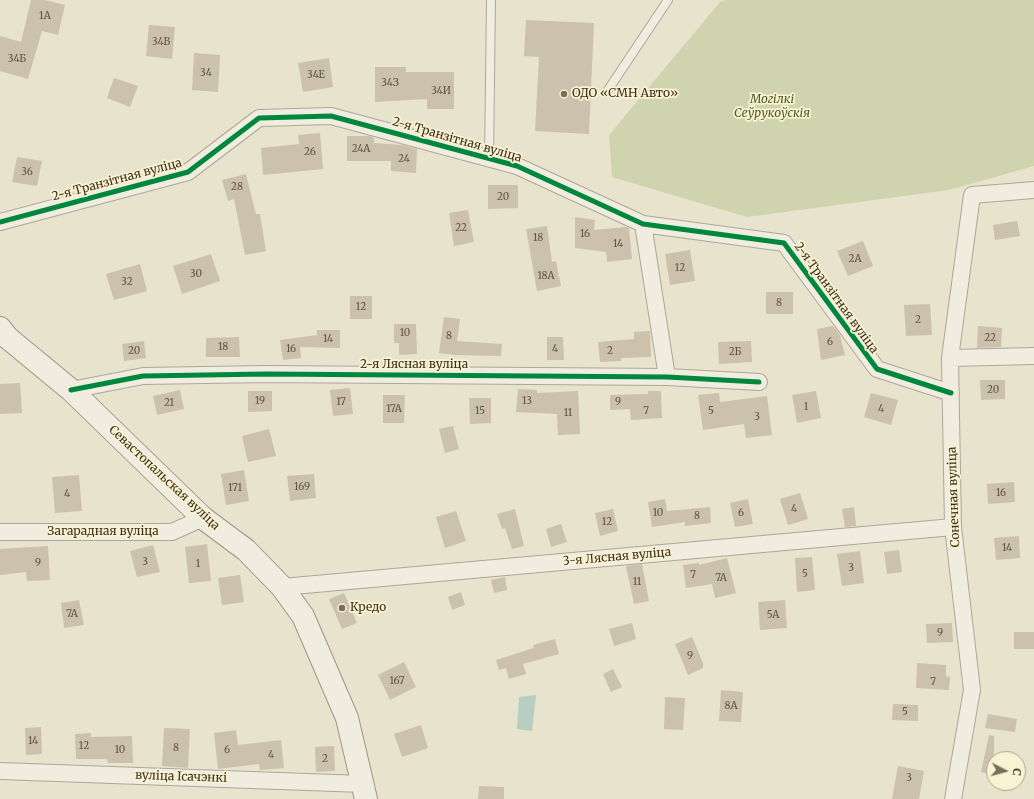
<!DOCTYPE html>
<html>
<head>
<meta charset="utf-8">
<style>
  body { margin:0 }
  #map { position:relative; width:1034px; height:799px; overflow:hidden; background:#e8e3cd; font-family:Merriweather,serif }
  canvas { display:block }
  .north { position:absolute; left:986px; top:751px; width:40px; height:40px; box-sizing:border-box; background:#f9f2d3; border:1px solid #aea48a; border-radius:50%; rotate:96deg; font-size:11px; font-weight:700; line-height:16px; text-align:center; color:#3e301c }
  .north::after { content:''; display:block; margin:auto; width:14px; height:18px; background:#7a6f5a; clip-path:polygon(50% 0,100% 100%,50% 72%,0 100%) }
</style>
</head>
<body>
<div id="map">
<canvas width="1034" height="799"></canvas>
<div class="north">С</div>
</div>
<script>
const g = document.querySelector('canvas').getContext('2d');
g.lineJoin = 'round';
function fill(path, color) { g.fillStyle = color; g.fill(path, 'evenodd'); }
const shape = rows => new Path2D(rows.map(r => 'M' + r).join(''));
function stroke(path, color, width, dash) { g.strokeStyle = color; g.lineWidth = width; g.lineCap = dash ? 'butt' : 'round'; g.setLineDash(dash || []); g.stroke(path); }
function drawText(font, color, halo, rows, align = 'center') {
  g.font = font + ' Merriweather,serif'; g.lineWidth = 3.5; g.setLineDash([]); g.textBaseline = 'middle'; g.strokeStyle = halo; g.fillStyle = color; for (const [text, x, y, turn = 0] of rows) {
    g.save(); g.translate(x, y); g.rotate((+turn || 0) * Math.PI / 180); g.textAlign = isNaN(turn) ? turn : align; if (halo) g.strokeText(text, 0, 0); g.fillText(text, 0, 0); g.restore();
  }
}
fill(shape([
  [726,0,1034,0,1034,166,949,190,747,217,612,177,609,135,720,2]
]), '#d0d4ae');
fill(shape([
  [536,695,532,731,517,729,519,697]
]), '#b9cec3');
fill(shape([
  [31,0,45,0,65,5,58,35,42,31,28,79,0,71,0,36,21,42],
  [526,20,594,23,589,134,535,131,539,57,524,56],
  [149,25,175,27,172,59,146,56],
  [194,53,220,55,218,92,192,90],
  [329,58,333,87,303,92,298,63],
  [375,67,406,67,406,72,454,72,454,109,427,109,427,99,375,102],
  [114,78,138,86,130,107,107,98],
  [320,133,323,169,263,175,261,148,299,144,298,135],
  [347,136,370,136,374,138,374,143,402,145,417,149,416,173,391,171,391,161,347,161],
  [17,157,42,161,37,186,12,182],
  [246,174,256,214,260,214,266,251,245,255,234,199,228,201,222,180],
  [488,185,518,185,518,208,488,209],
  [468,210,474,242,454,246,449,213],
  [575,217,595,220,594,230,626,227,629,228,632,259,607,262,606,252,575,248],
  [1017,221,1020,236,995,240,993,225],
  [547,226,552,262,556,261,561,286,537,291,526,229],
  [863,241,873,266,848,276,837,251],
  [690,250,695,281,670,285,665,254],
  [211,254,220,281,182,294,173,266],
  [140,264,147,291,114,300,106,274],
  [766,292,793,292,793,314,766,314],
  [350,296,372,296,372,319,350,319],
  [930,304,932,335,906,336,904,305],
  [444,317,460,319,457,341,502,344,501,356,455,355,439,353],
  [394,324,416,324,417,354,399,355,399,343,394,343],
  [833,326,840,335,845,355,821,360,817,329],
  [978,326,1002,328,1001,347,977,348],
  [317,330,340,330,340,348,300,347,301,358,283,360,280,340,317,335],
  [650,331,651,357,621,358,621,361,600,362,598,342,634,339,634,332],
  [239,337,240,357,206,357,206,338],
  [547,337,563,337,564,360,547,360],
  [144,341,146,358,124,361,122,344],
  [751,341,752,362,719,364,718,342],
  [980,380,1005,380,1005,399,981,400],
  [20,383,22,413,0,414,0,384],
  [350,388,353,414,333,416,330,390],
  [518,389,537,390,537,393,578,391,580,434,558,435,557,414,516,412],
  [180,390,184,409,157,415,153,396],
  [248,391,272,391,272,411,248,412],
  [648,391,661,391,662,418,631,420,630,409,610,410,610,395,648,394],
  [816,391,821,418,797,423,792,395],
  [719,393,720,402,767,396,772,435,746,438,744,424,703,430,698,395],
  [871,393,898,400,891,425,864,417],
  [383,395,405,395,404,423,383,423],
  [469,398,491,398,491,423,470,424],
  [453,426,459,449,445,453,439,429],
  [269,429,276,456,248,462,242,436],
  [244,470,249,501,226,505,221,474],
  [314,474,316,498,290,501,287,476],
  [79,475,82,511,55,513,52,477],
  [1014,482,1015,502,988,504,987,484],
  [800,493,808,519,788,525,780,499],
  [665,499,667,511,710,507,711,523,685,526,685,522,652,527,648,502],
  [748,499,753,524,735,527,730,503],
  [854,507,856,526,845,527,842,509],
  [515,509,524,546,512,549,505,528,502,529,497,514],
  [613,509,618,531,600,536,595,513],
  [456,511,466,541,445,548,436,517],
  [561,524,567,542,551,547,546,529],
  [1019,536,1020,558,996,560,994,538],
  [207,544,211,581,189,583,185,547],
  [153,545,160,572,137,577,130,551],
  [48,546,50,580,27,581,26,572,0,575,0,549],
  [899,550,902,572,887,574,884,552],
  [860,551,864,583,842,586,837,554],
  [812,557,815,590,797,592,795,558],
  [727,558,736,593,715,598,712,584,686,588,683,565,699,563,699,565],
  [642,564,649,601,634,604,626,566],
  [240,575,244,602,222,605,218,578],
  [505,577,507,590,494,593,491,580],
  [461,592,465,605,452,610,448,597],
  [344,593,357,623,342,629,329,599],
  [79,600,84,625,64,628,61,603],
  [785,600,787,628,760,630,758,602],
  [632,623,636,639,614,646,609,629],
  [952,623,953,642,927,643,926,624],
  [1014,632,1034,632,1034,649,1014,649],
  [692,637,703,663,703,668,688,675,675,644],
  [555,639,559,654,523,664,526,674,509,679,506,668,499,670,496,660,534,648,533,645],
  [404,662,416,687,390,700,378,675],
  [917,663,946,665,946,676,950,677,949,690,916,688],
  [613,669,622,687,611,692,603,674],
  [721,690,743,692,741,722,719,721],
  [665,697,685,698,683,730,664,729],
  [893,704,918,705,918,721,892,720],
  [988,714,1017,719,1015,732,985,728],
  [421,725,428,748,402,757,394,734],
  [41,727,42,754,26,755,25,728],
  [164,728,190,729,188,768,162,766],
  [236,730,238,745,281,740,284,768,260,770,259,764,218,769,214,733],
  [91,733,91,737,132,736,133,763,108,763,107,759,76,759,75,734],
  [989,735,994,736,994,775,981,772],
  [334,746,335,771,316,772,315,747],
  [898,766,924,771,919,799,892,799],
  [479,786,504,787,504,799,478,799]
]), '#ccc1ad');
const lane = shape([
  [606,93,668,0],
  [489,159,491,0]
]);
const street = shape([
  [0,222,188,172,259,118,331,116,517,166,643,224,784,243,877,369,951,393],
  [643,224,667,377],
  [950,358,1034,356],
  [71,390,143,376,266,374,667,377,759,382],
  [0,532,172,532,203,518],
  [282,587,953,527],
  [0,771,363,784],
  [953,799,972,690,953,527,950,358,972,195,1034,190]
]);
const secondary = shape([
  [0,328,8,338,71,390,203,518,246,550,282,587,303,616,347,718,366,799]
]);
stroke(lane, '#ada797', 10);
stroke(street, '#ada797', 18);
stroke(secondary, '#9d9686', 24);
stroke(lane, '#f0ece0', 8);
stroke(street, '#f0ece0', 16);
stroke(secondary, '#f0ece0', 22);
stroke(shape([
  [0,222,188,172,259,118,331,116,517,166,643,224,784,243,877,369,951,393],
  [71,390,143,376,266,374,667,377,759,382]
]), '#00873e', 5);
for (const [x, y, r, color] of [
  [564,94,4,"#7a6f5a"],
  [342,608,4,"#7a6f5a"]
]) { const dot = new Path2D(); dot.arc(x, y, r, 0, 2 * Math.PI); g.fillStyle = color; g.fill(dot); stroke(dot, '#f9f2d3', 1.5); }
drawText('10px', '#625440', null, [
  ["1А",45,16],
  ["34В",161,42],
  ["34Б",17,59],
  ["34",206,73],
  ["34Е",316,75],
  ["34З",390,83],
  ["34И",441,91],
  ["24А",361,149],
  ["26",310,152],
  ["24",404,159],
  ["36",27,172],
  ["28",237,187],
  ["20",503,197],
  ["22",461,228],
  ["16",585,234],
  ["18",538,238],
  ["14",618,244],
  ["2А",855,259],
  ["12",680,268],
  ["30",196,274],
  ["18А",546,276],
  ["32",127,282],
  ["8",779,303],
  ["12",361,307],
  ["2",918,320],
  ["10",405,333],
  ["8",449,336],
  ["22",990,338],
  ["14",328,339],
  ["6",830,342],
  ["18",223,347],
  ["16",291,349],
  ["4",555,349],
  ["20",134,351],
  ["2",610,351],
  ["2Б",735,352],
  ["20",993,390],
  ["19",260,401],
  ["13",527,401],
  ["17",341,402],
  ["9",618,402],
  ["21",169,403],
  ["1",806,407],
  ["17А",394,409],
  ["4",881,409],
  ["15",480,411],
  ["7",646,411],
  ["5",711,411],
  ["11",568,413],
  ["3",757,417],
  ["169",302,487],
  ["171",235,488],
  ["16",1001,493],
  ["4",67,494],
  ["4",794,509],
  ["10",658,513],
  ["6",741,513],
  ["8",697,516],
  ["12",607,522],
  ["14",1007,548],
  ["3",145,562],
  ["9",38,563],
  ["1",198,564],
  ["3",851,568],
  ["5",805,574],
  ["7",693,575],
  ["7А",721,578],
  ["11",637,582],
  ["7А",72,614],
  ["5А",773,615],
  ["9",940,633],
  ["9",690,656],
  ["167",397,681],
  ["7",933,682],
  ["8А",731,706],
  ["5",905,712],
  ["14",33,741],
  ["12",84,746],
  ["8",176,748],
  ["10",120,750],
  ["6",227,750],
  ["4",271,755],
  ["2",325,759],
  ["3",909,778]
]);
drawText('12px', '#3e301c', '#f9f2d3', [
  ["ОДО «СМН Авто»",572,94],
  ["Кредо",350,608]
], 'left');
drawText('italic 12px', '#485d21', '#f9f2d3', [
  ["Могілкі",772,100],
  ["Сеўрукоўскія",772,114]
]);
drawText('12px', '#3e301c', '#f9f2d3', [
  ["2-я Транзітная вуліца",457,140,16],
  ["2-я Транзітная вуліца",117,180,-15],
  ["2-я Транзітная вуліца",836,298,54],
  ["2-я Лясная вуліца",414,365],
  ["Севастопальская вуліца",164,478,43],
  ["Сонечная вуліца",954,497,-92],
  ["Загарадная вуліца",103,532],
  ["3-я Лясная вуліца",617,557,-5],
  ["вуліца Ісачэнкі",181,777,2]
]);
</script>
</body>
</html>
